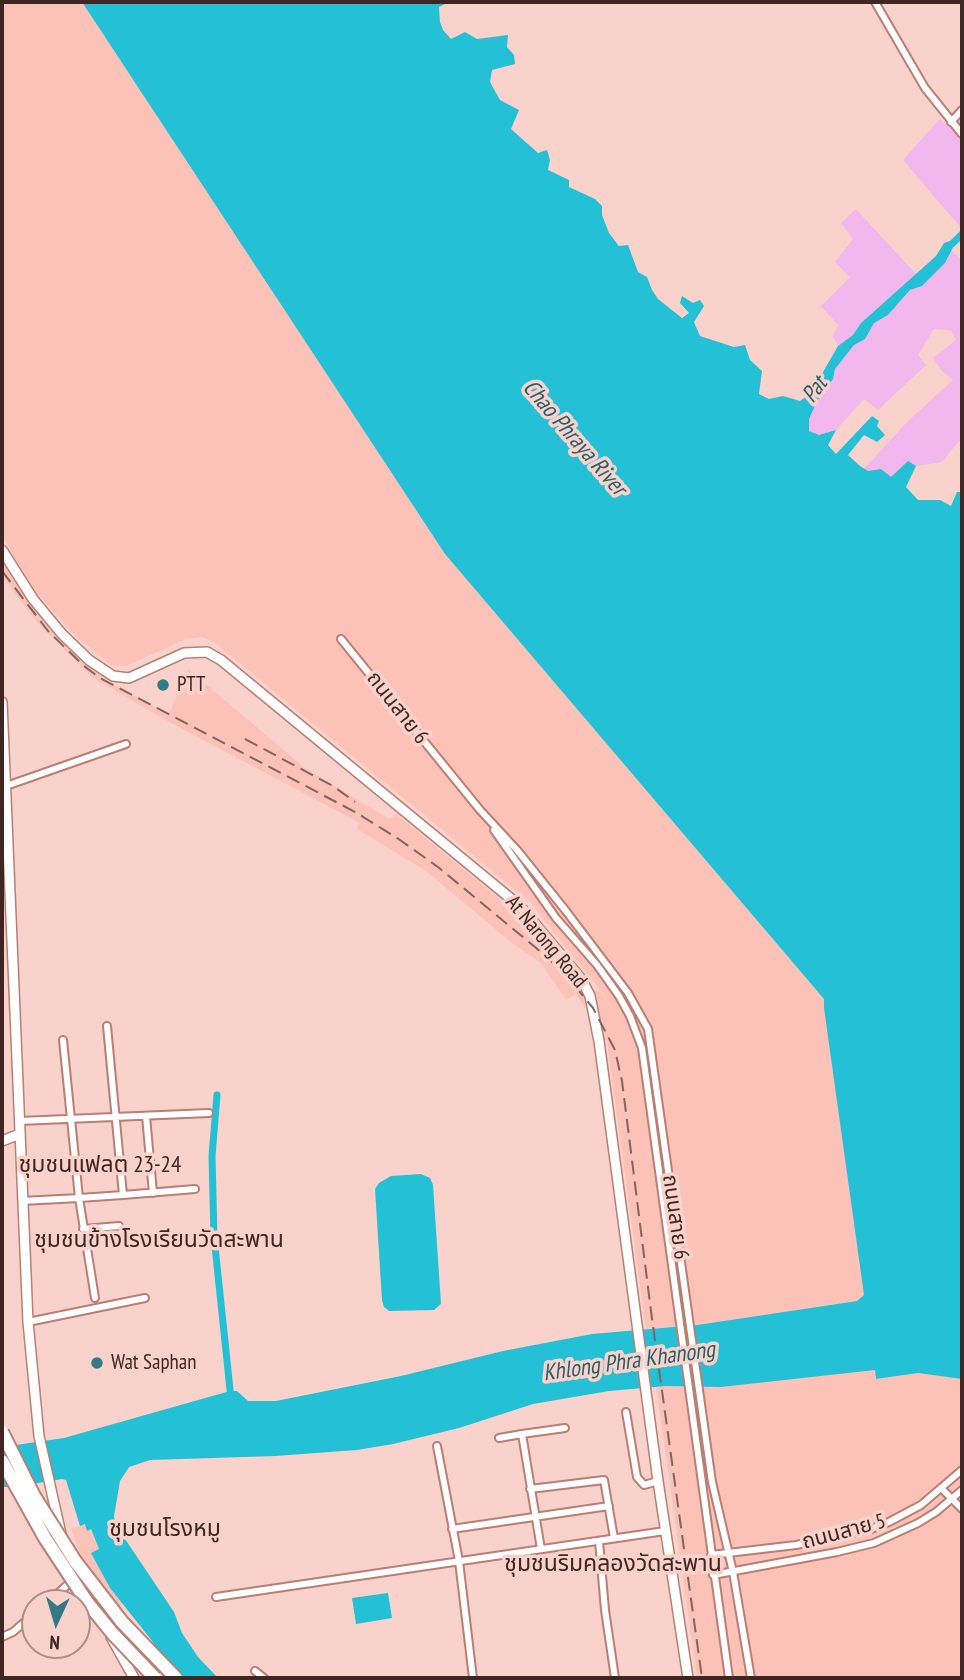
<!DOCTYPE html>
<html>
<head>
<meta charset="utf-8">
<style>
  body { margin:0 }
  #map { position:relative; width:964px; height:1680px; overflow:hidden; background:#f9d2cb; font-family:"PT Sans Narrow",sans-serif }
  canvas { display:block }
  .frame { position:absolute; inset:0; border:4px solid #3f2622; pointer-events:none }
  .north { position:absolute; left:21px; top:1589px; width:70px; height:70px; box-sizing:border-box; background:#f9d2cb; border:2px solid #af8d87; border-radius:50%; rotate:184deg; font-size:19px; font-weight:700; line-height:28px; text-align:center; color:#3f2622 }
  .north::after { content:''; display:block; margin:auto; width:24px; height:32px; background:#337a86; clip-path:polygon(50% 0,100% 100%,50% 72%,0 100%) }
</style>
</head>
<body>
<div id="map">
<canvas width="964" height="1680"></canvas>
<div class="frame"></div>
<div class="north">N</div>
</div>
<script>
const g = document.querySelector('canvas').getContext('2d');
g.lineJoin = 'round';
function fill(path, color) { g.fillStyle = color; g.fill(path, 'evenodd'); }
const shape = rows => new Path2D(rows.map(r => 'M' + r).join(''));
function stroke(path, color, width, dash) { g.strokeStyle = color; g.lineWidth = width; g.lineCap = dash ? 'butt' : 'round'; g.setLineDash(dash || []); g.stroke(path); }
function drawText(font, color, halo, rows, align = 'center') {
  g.font = font + ' "PT Sans Narrow","Noto Sans Thai",sans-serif'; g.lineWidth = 7; g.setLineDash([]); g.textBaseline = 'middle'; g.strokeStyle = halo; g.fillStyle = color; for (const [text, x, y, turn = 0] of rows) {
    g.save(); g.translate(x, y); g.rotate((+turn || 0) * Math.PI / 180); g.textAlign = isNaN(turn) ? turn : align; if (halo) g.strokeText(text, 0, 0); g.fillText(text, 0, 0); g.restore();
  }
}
fill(shape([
  [2,2,82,2,445,554,824,999,824,1008,863,1280,864,1295,861,1300,697,1325,646,1329,607,1042,576,994,566,1000,541,963,512,943,426,871,357,829,360,823,171,723,92,677,36,621,2,576,2,556,16,583,45,623,73,653,110,683,169,714,188,669,305,768,389,819,396,814,506,904,528,925,580,985,600,992,609,1001,529,901,215,643,202,637,186,639,126,666,111,665,76,636,31,587,2,536],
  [875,1370,877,1379,918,1373,962,1379,962,1678,697,1678,656,1386],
  [85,1524,91,1529,99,1549,91,1553,153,1581,118,1608,80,1553,71,1529]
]), '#fcc2b8');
fill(shape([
  [962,114,962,229,903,160,940,119,948,127],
  [856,209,916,274,861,323,853,335,838,346,833,336,838,325,821,306,850,277,835,262,853,239,841,223],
  [952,251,962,261,962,442,959,441,942,462,916,466,908,461,891,477,881,469,868,471,864,469,908,421,953,380,942,371,933,358,956,340,951,330,934,329,918,355,926,365,878,410,864,399,836,430,819,435,809,431,809,419,817,401,833,379,835,369,854,345,865,339,874,323,888,315,911,290,922,286,945,263]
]), '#f2b7ec');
fill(shape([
  [82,2,449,2,439,7,440,22,443,30,451,39,465,32,477,39,508,35,507,47,514,55,515,64,492,70,490,82,500,100,519,110,511,129,538,153,547,150,550,160,548,170,569,180,569,187,595,199,602,206,602,215,609,233,619,246,628,245,638,272,647,277,652,290,658,299,682,318,689,313,680,303,682,296,693,303,700,300,704,306,694,322,700,336,734,347,745,345,750,360,762,371,759,394,769,399,783,396,800,401,811,393,838,346,853,335,861,323,936,256,944,243,958,238,945,263,922,286,910,290,888,315,874,323,865,339,854,345,835,369,833,379,817,401,809,419,809,431,819,435,836,430,828,445,836,454,872,416,879,421,877,426,885,435,877,442,864,435,848,455,860,466,868,471,881,469,891,477,908,461,916,466,906,487,918,500,940,500,951,506,957,492,962,492,962,1379,918,1373,876,1379,875,1370,721,1387,666,1386,609,1391,533,1404,459,1428,393,1444,357,1450,275,1456,150,1460,129,1467,120,1481,114,1516,115,1524,174,1612,182,1633,198,1657,218,1678,173,1678,164,1667,153,1642,110,1588,91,1553,99,1549,91,1529,87,1531,85,1524,80,1526,66,1480,62,1479,14,1487,2,1487,2,1447,64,1438,230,1391,237,1391,248,1401,276,1401,401,1376,503,1351,592,1334,697,1325,857,1301,864,1295,824,1008,824,999,445,554],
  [421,1174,430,1178,433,1185,441,1304,434,1310,389,1311,384,1307,382,1300,375,1189,379,1183,391,1176],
  [388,1593,392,1618,356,1624,352,1598]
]), '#23c0d6');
stroke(shape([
  [953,243,962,234],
  [217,1095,212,1156,214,1237,231,1399]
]), '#23c0d6', 7);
const street = shape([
  [875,2,925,88,962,134],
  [951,122,962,110],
  [341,639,480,810,517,850,566,911,628,993,648,1029,712,1482,733,1572,751,1678],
  [6,786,126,744],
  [494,830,556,918,597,965,619,996,630,1016,642,1048,729,1678],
  [107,1026,123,1195,195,1189],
  [63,1040,79,1198,123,1195],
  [146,1116,153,1193],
  [19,1121,209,1113],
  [22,1201,79,1198,95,1298],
  [83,1229,119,1226],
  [28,1322,145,1298],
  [626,1412,637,1477,644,1485,658,1481],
  [499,1438,522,1434],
  [437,1446,459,1561,473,1678],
  [530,1489,604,1480,614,1538],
  [942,1489,962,1509],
  [452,1529,609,1506],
  [599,1541,605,1610,615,1678],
  [541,1549,522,1434,565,1428],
  [711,1555,796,1545,871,1529,889,1522,921,1505,962,1470],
  [713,1575,837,1552,874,1543,918,1523,936,1512,962,1490],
  [216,1597,665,1531],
  [47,1603,74,1579],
  [2,1637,13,1632,35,1613],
  [255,1671,264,1678]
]);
const secondary = shape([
  [2,550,33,599,62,634,89,660,113,676,129,678,184,653,207,652,221,660,521,907,582,980,590,996,599,1041,658,1481,688,1678],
  [2,702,28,1322,39,1436,61,1534],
  [2,1141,20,1134],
  [74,1566,98,1609],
  [111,1637,134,1678]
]);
stroke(street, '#b97e74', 10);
stroke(secondary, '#b97e74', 12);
stroke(street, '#fff', 6);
stroke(secondary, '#fff', 9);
stroke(shape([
  [2,571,48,631,84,666,100,678,357,813,400,840,438,867,541,952,564,973,593,1008,615,1050,622,1081,652,1319,702,1678],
  [245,739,333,786,355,802]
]), '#836560', 2, [14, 7]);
const highwayBridge = shape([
  [2,1432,34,1496,75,1561,122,1622,176,1678],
  [2,1461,45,1538,87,1602,113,1634,155,1678]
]);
stroke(highwayBridge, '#b97e74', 16, []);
stroke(highwayBridge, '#fff', 12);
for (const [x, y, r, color] of [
  [163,685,7,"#337a86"],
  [97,1363,7,"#337a86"]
]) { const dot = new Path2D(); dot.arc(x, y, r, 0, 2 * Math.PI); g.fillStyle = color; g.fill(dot); stroke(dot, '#f9d2cb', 2.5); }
drawText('21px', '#3f2622', '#f9d2cb', [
  ["PTT",177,685],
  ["Wat Saphan",111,1363]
], 'left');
drawText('21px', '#3f2622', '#f9d2cb', [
  ["ถนนสาย 6",397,708,52],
  ["At Narong Road",546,942,50],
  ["ถนนสาย 6",675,1217,82],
  ["ถนนสาย 5",844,1532,-15]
]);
drawText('italic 23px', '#266069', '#f9d2cb', [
  ["Pat",815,390,-53],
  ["Chao Phraya River",574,438,49],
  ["Khlong Phra Khanong",629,1362,-8]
]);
drawText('23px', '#3f2622', '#f9d2cb', [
  ["ชุมชนแฟลต 23-24",100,1165],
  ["ชุมชนข้างโรงเรียนวัดสะพาน",159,1240],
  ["ชุมชนโรงหมู",165,1529],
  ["ชุมชนริมคลองวัดสะพาน",613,1564]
]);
</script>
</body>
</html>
